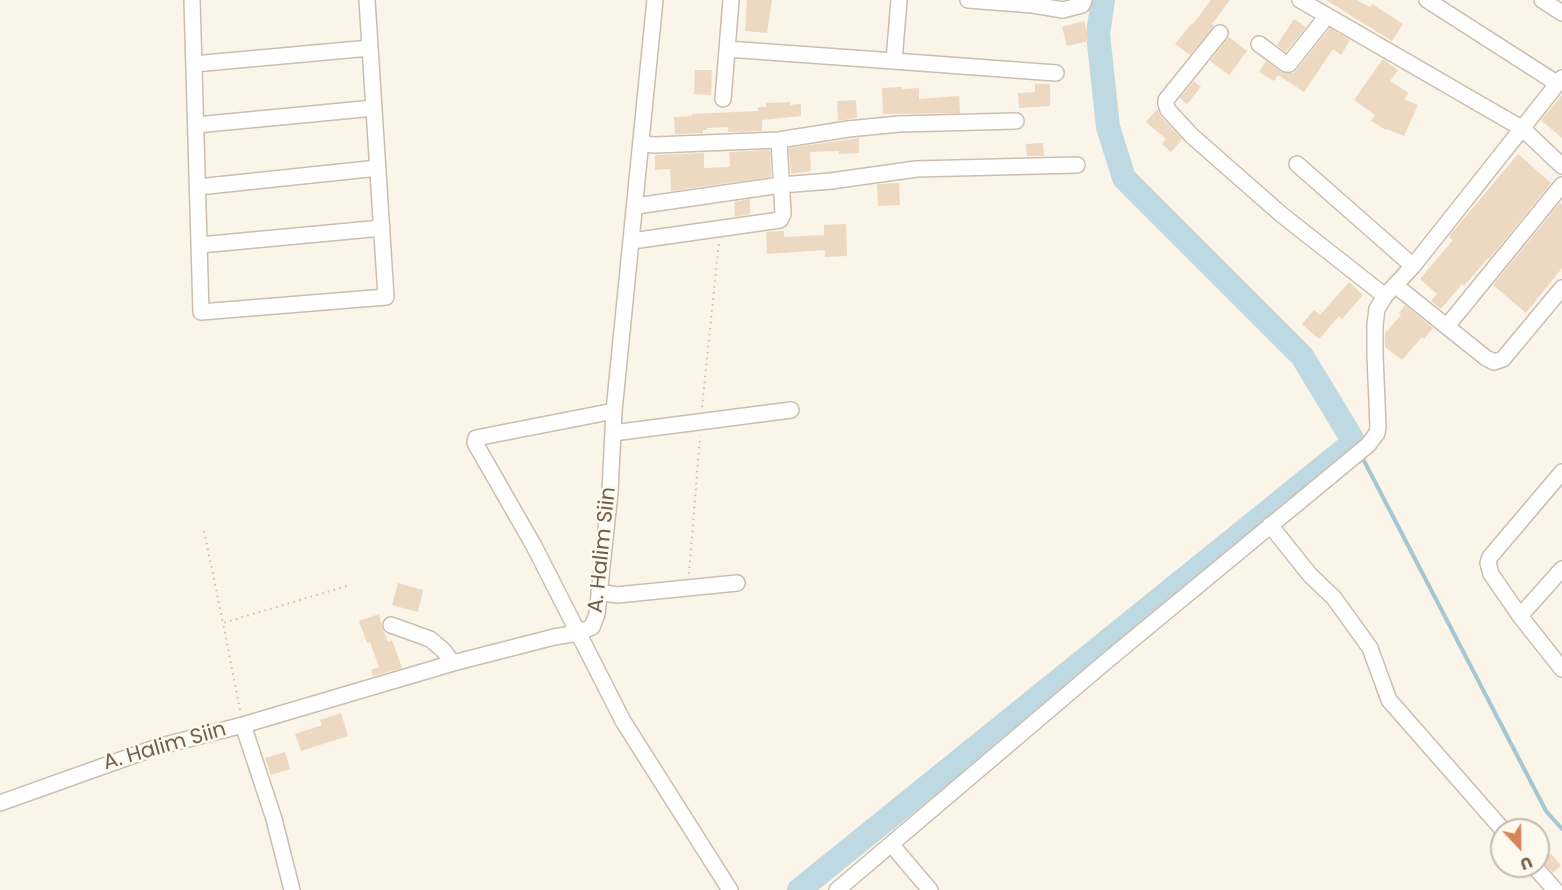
<!DOCTYPE html>
<html>
<head>
<meta charset="utf-8">
<style>
  body { margin:0 }
  #map { position:relative; width:1562px; height:890px; overflow:hidden; background:#faf5e8; font-family:Poppins,sans-serif }
  canvas { display:block }
  .north { position:absolute; left:1490px; top:818px; width:60px; height:60px; box-sizing:border-box; background:#fdf9ee; border:2px solid #c5bbae; border-radius:50%; rotate:158deg; font-size:16px; font-weight:700; line-height:24px; text-align:center; color:#725f4e }
  .north::after { content:''; display:block; margin:auto; width:21px; height:27px; background:#d88459; clip-path:polygon(50% 0,100% 100%,50% 72%,0 100%) }
</style>
</head>
<body>
<div id="map">
<canvas width="1562" height="890"></canvas>
<div class="north">U</div>
</div>
<script>
const g = document.querySelector('canvas').getContext('2d');
g.lineJoin = 'round';
const shape = rows => new Path2D(rows.map(r => 'M' + r).join(''));
function stroke(path, color, width, dash) { g.strokeStyle = color; g.lineWidth = width; g.lineCap = dash ? 'butt' : 'round'; g.setLineDash(dash || []); g.stroke(path); }
function fill(path, color) { g.fillStyle = color; g.fill(path, 'evenodd'); }
function drawText(font, color, halo, rows, align = 'center') {
  g.font = font + ' Poppins,sans-serif'; g.lineWidth = 5; g.setLineDash([]); g.textBaseline = 'middle'; g.strokeStyle = halo; g.fillStyle = color; for (const [text, x, y, turn = 0] of rows) {
    g.save(); g.translate(x, y); g.rotate((+turn || 0) * Math.PI / 180); g.textAlign = isNaN(turn) ? turn : align; if (halo) g.strokeText(text, 0, 0); g.fillText(text, 0, 0); g.restore();
  }
}
stroke(shape([
  [1361,455,1546,811,1562,829]
]), '#a5c7d3', 4);
stroke(shape([
  [799,890,1354,442,1302,356,1124,178,1108,127,1098,34,1103,0]
]), '#bed9e2', 24);
fill(shape([
  [747,0,772,0,767,33,745,31],
  [1211,0,1230,0,1212,24,1214,26,1190,55,1175,44,1192,23,1193,24],
  [1326,0,1357,0,1370,7,1372,4,1403,24,1392,41],
  [1294,19,1306,27,1286,52,1277,45],
  [1084,21,1089,41,1067,46,1062,27],
  [1330,28,1350,40,1341,55,1333,49,1304,92,1278,75,1274,81,1259,72,1266,61,1281,72,1294,73],
  [1229,37,1247,51,1229,75,1210,61],
  [1383,59,1398,70,1390,81,1409,93,1404,99,1418,105,1404,136,1387,129,1386,130,1371,121,1375,115,1354,100],
  [695,70,712,70,711,95,694,94],
  [1194,81,1201,87,1187,104,1180,98],
  [1035,84,1050,84,1050,106,1019,108,1018,93,1035,92],
  [902,87,902,89,919,88,919,99,959,96,960,113,883,114,882,88],
  [1562,95,1562,138,1541,120],
  [856,100,857,118,838,121,837,101],
  [790,102,790,105,801,104,801,116,762,120,762,131,728,132,728,127,707,128,707,130,703,130,703,133,675,134,674,117,692,116,692,114,758,111,758,107,766,107,766,103],
  [1157,109,1161,117,1182,139,1171,152,1162,144,1166,139,1146,122],
  [859,138,859,153,839,154,839,151,810,152,811,171,791,174,789,148],
  [1043,143,1044,156,1027,156,1026,144],
  [770,150,771,177,671,191,670,169,655,170,655,155,704,153,704,168,730,167,729,152],
  [1518,154,1551,183,1489,259,1488,258,1464,286,1462,284,1441,309,1431,301,1437,294,1420,279,1453,240,1449,237,1450,235],
  [899,183,900,205,878,206,877,184],
  [750,199,750,214,735,217,734,202],
  [1560,203,1562,205,1562,268,1526,313,1493,285],
  [846,224,847,256,825,257,825,250,767,254,766,232,784,231,784,237,824,235,824,225],
  [1349,282,1363,295,1342,319,1339,316,1319,339,1302,324,1314,310,1320,315],
  [1405,305,1433,328,1424,339,1422,337,1402,360,1385,347,1385,333,1401,315,1399,313],
  [398,583,423,590,418,612,392,605],
  [379,614,382,627,388,642,392,640,402,668,373,676,371,670,379,667,370,642,367,643,359,621],
  [341,713,348,736,301,751,295,734,322,725,320,720],
  [285,752,290,769,271,775,265,758],
  [1545,848,1561,865,1553,873,1538,857]
]), '#edd8c2');
const street = shape([
  [192,0,201,312,386,297,367,0],
  [968,0,1033,5,1063,10,1082,5,1084,0],
  [1300,0,1523,129,1562,166],
  [1427,0,1558,84],
  [1542,0,1562,13],
  [1220,33,1166,100,1166,104,1168,110,1192,136,1282,215,1385,296,1413,266,1562,78],
  [1259,44,1286,64,1289,64,1327,16],
  [727,49,894,61,899,0],
  [894,61,1056,73],
  [194,64,370,48],
  [723,99,731,0],
  [196,125,374,108],
  [642,144,655,145,779,140,848,129,899,124,1016,121],
  [1297,164,1413,266],
  [198,187,378,168],
  [636,206,781,185,831,181,916,169,1077,165],
  [632,241,780,220,783,214,779,140],
  [200,245,382,228],
  [1395,285,1486,358,1494,362,1503,359,1562,288],
  [1447,326,1562,185],
  [614,411,476,438,475,443,534,546,623,721,730,890],
  [613,433,791,410],
  [1562,472,1490,557,1488,563,1491,574,1520,616,1562,669],
  [1270,525,1310,575,1334,598,1370,648,1389,700,1503,830],
  [599,592,617,595,737,583],
  [1520,616,1562,569],
  [391,625,430,639,443,650,453,663],
  [243,725,274,819,292,890],
  [0,803,157,747,243,725,453,663,554,637,578,633,592,627,597,614,610,492,614,411,655,0],
  [891,844,930,890],
  [1534,866,1555,890],
  [837,890,1109,659,1368,445,1377,433,1378,427,1375,355,1375,325,1377,309,1385,296]
]);
stroke(street, '#cbbeaf', 18);
stroke(shape([
  [702,407,719,242],
  [204,531,223,623],
  [689,574,700,436],
  [240,710,223,623,350,585]
]), '#d2bca5', 2, [1.5, 4.5]);
stroke(street, '#fff', 15);
drawText('21px', '#725f4e', '#fdf9ee', [
  ["A. Halim Siin",603,550,-84],
  ["A. Halim Siin",165,747,-16]
]);
</script>
</body>
</html>
